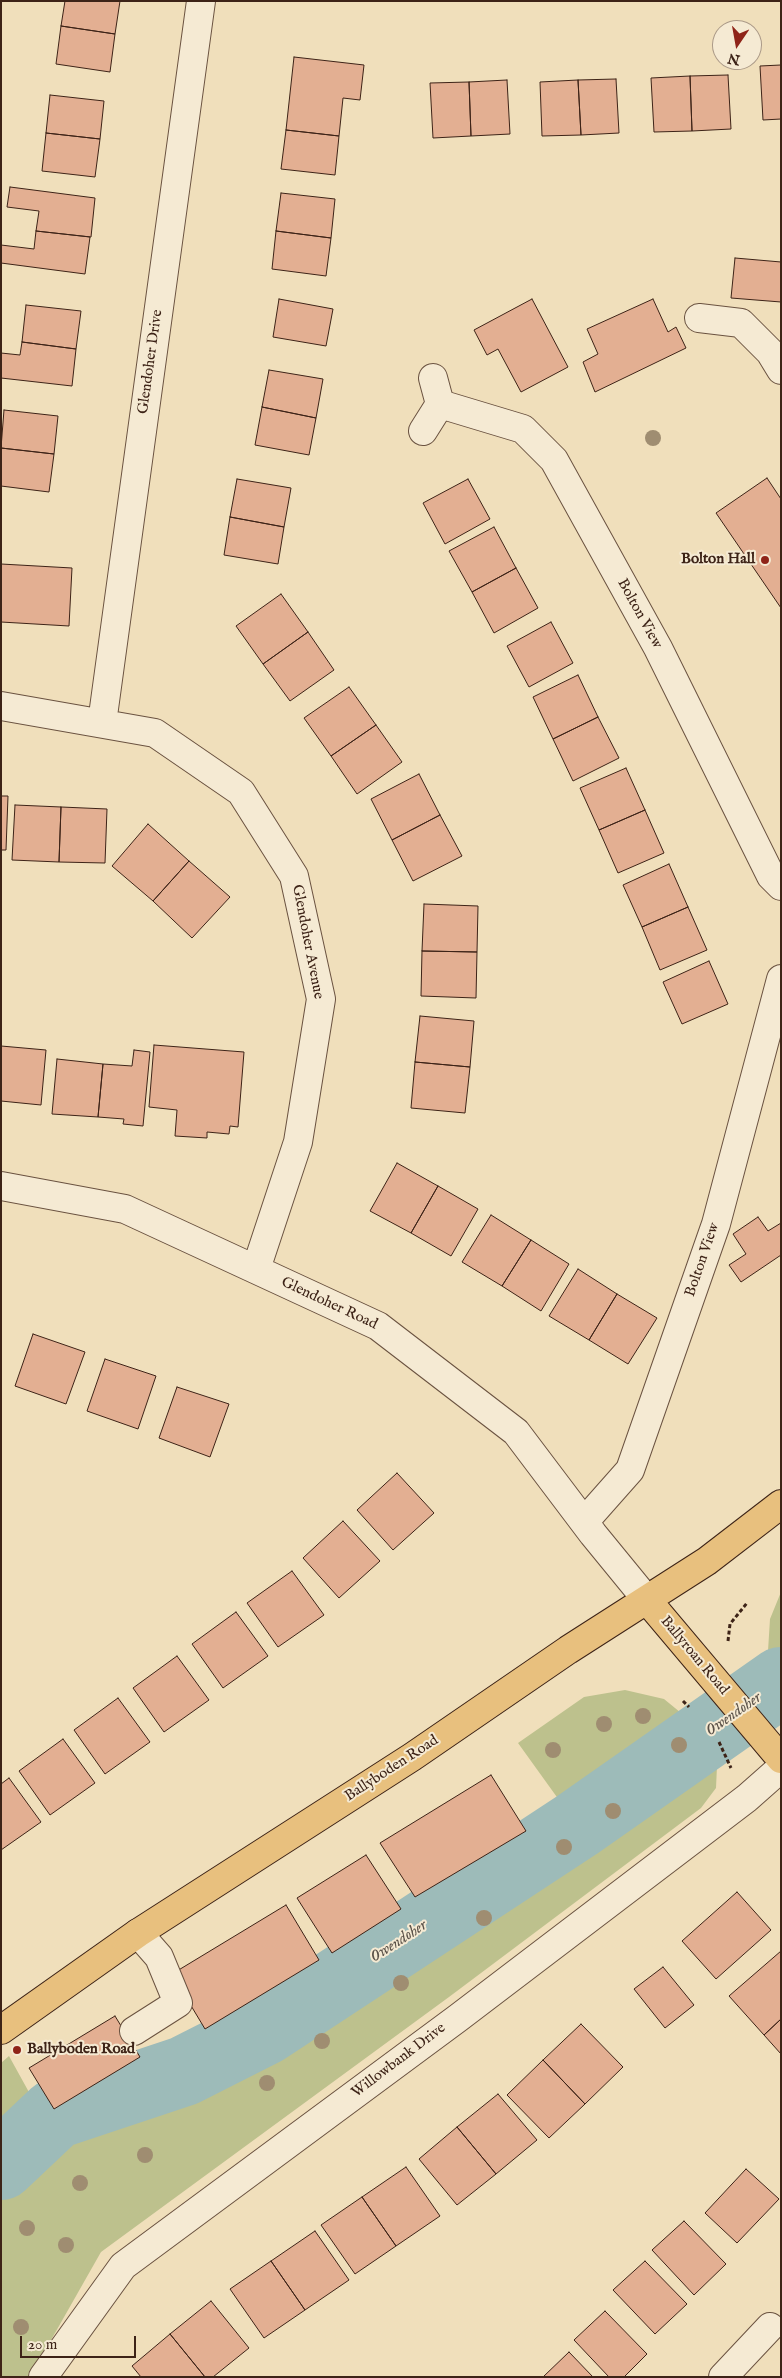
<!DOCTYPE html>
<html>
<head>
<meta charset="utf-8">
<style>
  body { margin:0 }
  #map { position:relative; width:782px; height:2378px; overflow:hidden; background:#f0dfbb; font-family:"IM FELL English",serif }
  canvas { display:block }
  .frame { position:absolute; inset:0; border:2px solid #3d2317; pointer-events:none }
  .north { position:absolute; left:712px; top:20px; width:50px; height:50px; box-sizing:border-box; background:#f5ead3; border:1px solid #ab9a88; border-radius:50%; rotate:192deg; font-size:14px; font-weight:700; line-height:20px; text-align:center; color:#3d2317 }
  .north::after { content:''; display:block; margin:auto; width:18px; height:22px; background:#8f2418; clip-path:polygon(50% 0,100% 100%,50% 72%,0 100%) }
  .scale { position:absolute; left:20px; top:2336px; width:116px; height:22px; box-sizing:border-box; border:2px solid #3d2317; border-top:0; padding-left:6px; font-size:15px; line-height:18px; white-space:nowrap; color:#3d2317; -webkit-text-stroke:4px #f5ead3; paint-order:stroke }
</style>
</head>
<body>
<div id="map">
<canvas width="782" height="2378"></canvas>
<div class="frame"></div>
<div class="north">N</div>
<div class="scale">20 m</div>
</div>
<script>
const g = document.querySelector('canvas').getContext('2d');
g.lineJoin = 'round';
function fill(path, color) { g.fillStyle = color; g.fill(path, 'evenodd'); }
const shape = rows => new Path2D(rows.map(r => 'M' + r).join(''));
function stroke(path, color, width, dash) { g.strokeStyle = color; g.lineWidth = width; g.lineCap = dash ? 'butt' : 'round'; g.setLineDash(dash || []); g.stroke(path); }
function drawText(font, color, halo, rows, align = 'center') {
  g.font = font + ' "IM FELL English",serif'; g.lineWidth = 4; g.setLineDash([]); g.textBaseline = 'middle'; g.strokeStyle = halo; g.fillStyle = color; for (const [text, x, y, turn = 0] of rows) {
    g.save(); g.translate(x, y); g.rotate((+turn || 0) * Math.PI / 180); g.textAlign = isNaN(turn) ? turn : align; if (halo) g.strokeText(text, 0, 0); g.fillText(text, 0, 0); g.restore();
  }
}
fill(shape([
  [781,1592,781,1689,767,1667,770,1619],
  [625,1690,664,1699,686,1717,706,1743,717,1766,716,1788,701,1808,449,1997,101,2252,30,2377,1,2377,1,2063,9,2056,46,2123,56,2114,184,2071,265,2030,577,1825,518,1743,584,1697]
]), '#bdc18d');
stroke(shape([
  [1,2165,55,2114,184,2071,265,2030,577,1825,781,1682]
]), '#9dbbb9', 70);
const building = shape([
  [65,1,120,1,115,34,61,26,65,1],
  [61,26,115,34,110,72,56,64,61,26],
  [294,57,364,65,360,100,343,98,339,136,286,130,294,57],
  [781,65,781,119,763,120,760,66,781,65],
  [728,75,731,129,692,131,690,76,728,75],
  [690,76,692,131,654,132,651,78,690,76],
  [616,79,619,133,581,135,578,80,616,79],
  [507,80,510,134,471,136,469,82,507,80],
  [578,80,581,135,542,136,540,82,578,80],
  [469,82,471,136,433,138,430,83,469,82],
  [50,95,104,101,100,139,46,133,50,95],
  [286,130,339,136,335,175,281,169,286,130],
  [46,133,100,139,95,177,42,171,46,133],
  [10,187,95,198,91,237,36,231,39,211,7,207,10,187],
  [281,193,335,199,331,238,276,231,281,193],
  [36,231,90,237,85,274,1,263,1,245,34,249,36,231],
  [276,231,331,238,326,276,272,269,276,231],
  [735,258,781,262,781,302,731,298,735,258],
  [279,299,333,309,326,346,273,337,279,299],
  [532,299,568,367,521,392,498,349,487,355,474,330,532,299],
  [653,299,668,332,676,327,686,348,595,392,583,362,598,354,587,329,653,299],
  [26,305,81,311,76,349,22,342,26,305],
  [22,342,76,349,72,386,1,378,1,353,20,355,22,342],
  [269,370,323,379,316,418,262,407,269,370],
  [262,407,316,418,309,455,255,445,262,407],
  [4,410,58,416,54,454,1,448,4,410],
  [1,448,54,454,49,492,1,486,1,448],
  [767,478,781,499,781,608,716,513,767,478],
  [237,479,291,488,284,527,230,517,237,479],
  [468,479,490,519,445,544,423,503,468,479],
  [230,517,284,527,278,564,224,555,230,517],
  [494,527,516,568,472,592,449,551,494,527],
  [1,564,72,568,69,626,1,622,1,564],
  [516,568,538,608,494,633,472,592,516,568],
  [281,594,308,632,263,664,236,626,281,594],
  [551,622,573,663,529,687,507,646,551,622],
  [308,632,334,670,290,701,263,664,308,632],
  [578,675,598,717,553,739,533,697,578,675],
  [349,687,376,725,331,756,304,718,349,687],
  [598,717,619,758,573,781,553,739,598,717],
  [376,725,402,762,357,794,331,756,376,725],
  [626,768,645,810,599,830,580,788,626,768],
  [419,774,440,815,392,840,371,799,419,774],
  [1,796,8,796,6,850,1,850,1,796],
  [15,805,61,807,59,862,12,860,15,805],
  [61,807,107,809,105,863,59,862,61,807],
  [645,810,664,853,618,873,599,830,645,810],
  [440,815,462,856,413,881,392,840,440,815],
  [148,824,189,861,153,901,112,866,148,824],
  [189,861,230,897,192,938,153,901,189,861],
  [669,864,688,907,642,927,623,885,669,864],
  [424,904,478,906,477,952,422,951,424,904],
  [688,907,707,950,660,970,642,927,688,907],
  [422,951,477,952,476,998,421,996,422,951],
  [709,961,728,1004,682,1024,663,982,709,961],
  [420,1016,474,1021,470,1067,415,1062,420,1016],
  [154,1045,244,1052,238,1127,230,1126,229,1134,207,1132,207,1138,175,1136,177,1110,149,1107,154,1045],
  [1,1046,46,1050,41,1105,1,1101,1,1046],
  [134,1050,150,1052,143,1126,123,1124,124,1119,98,1117,103,1064,132,1066,134,1050],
  [57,1059,103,1064,98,1117,52,1114,57,1059],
  [415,1062,470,1067,465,1113,411,1108,415,1062],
  [397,1163,438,1186,411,1233,370,1211,397,1163],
  [438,1186,478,1209,451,1256,411,1233,438,1186],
  [491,1215,531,1240,502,1286,462,1262,491,1215],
  [758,1217,768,1231,781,1223,781,1255,741,1282,729,1265,746,1254,733,1234,758,1217],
  [531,1240,569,1264,541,1311,502,1286,531,1240],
  [578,1269,617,1294,589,1340,549,1316,578,1269],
  [617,1294,657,1318,628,1364,589,1340,617,1294],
  [33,1334,85,1352,66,1404,15,1386,33,1334],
  [105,1359,156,1376,138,1429,87,1411,105,1359],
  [177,1387,229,1404,210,1457,159,1438,177,1387],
  [397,1473,434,1513,393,1550,357,1510,397,1473],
  [343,1521,380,1561,339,1598,303,1558,343,1521],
  [292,1571,324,1615,278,1647,247,1603,292,1571],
  [236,1612,268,1656,223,1688,192,1644,236,1612],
  [177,1656,209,1700,164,1732,133,1688,177,1656],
  [118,1698,150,1742,105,1774,74,1730,118,1698],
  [63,1739,95,1783,50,1815,19,1771,63,1739],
  [491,1775,526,1831,415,1897,380,1843,491,1775],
  [9,1778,41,1822,1,1850,1,1784,9,1778],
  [366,1855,401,1909,332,1953,297,1898,366,1855],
  [737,1892,771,1930,716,1979,682,1941,737,1892],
  [286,1905,319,1960,205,2029,172,1974,286,1905],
  [781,1951,781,2019,764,2035,729,1996,781,1951],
  [663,1967,694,2005,665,2028,634,1989,663,1967],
  [115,2016,140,2057,54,2109,29,2068,115,2016],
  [781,2019,781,2054,764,2035,781,2019],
  [581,2024,623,2067,585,2104,543,2060,581,2024],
  [543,2060,585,2104,549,2138,507,2095,543,2060],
  [498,2094,537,2140,496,2174,457,2127,498,2094],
  [457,2127,496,2174,457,2205,419,2159,457,2127],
  [406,2167,440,2216,396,2246,362,2197,406,2167],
  [746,2169,779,2199,737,2243,705,2213,746,2169],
  [362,2197,396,2246,355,2274,321,2225,362,2197],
  [684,2221,726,2264,694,2295,652,2250,684,2221],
  [315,2231,349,2280,305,2310,271,2261,315,2231],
  [271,2261,305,2310,264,2338,230,2289,271,2261],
  [645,2261,687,2304,655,2334,613,2290,645,2261],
  [211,2301,249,2348,213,2377,205,2377,170,2334,211,2301],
  [605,2311,647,2354,624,2377,609,2377,574,2340,605,2311],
  [170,2334,205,2377,141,2377,132,2366,170,2334],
  [569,2352,593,2377,543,2377,569,2352]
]);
fill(building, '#e3af92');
stroke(building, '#3d2317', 1);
const minor = shape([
  [699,318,741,323,770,352,781,370],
  [440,404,523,429,554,460,658,648,771,876,781,886],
  [423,431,440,404,433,378],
  [1,706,155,733,241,792,294,876,321,999,298,1142,256,1269],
  [102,723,201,1],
  [1,1186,125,1209,378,1326,516,1432,593,1534,647,1600],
  [584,1522,630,1470,716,1224,781,979],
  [134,2031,178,2003,159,1957,138,1933],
  [43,2377,123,2266,458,2018,747,1798,781,1768],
  [723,2377,770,2327]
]);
const major = shape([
  [647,1600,781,1759],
  [1,2030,138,1933,412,1757,568,1650,707,1561,781,1504]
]);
stroke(minor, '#6a5240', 30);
stroke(major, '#3d2317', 30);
stroke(shape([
  [728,1641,730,1624,747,1603],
  [683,1701,689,1707],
  [719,1742,731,1768]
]), '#3d2317', 3, [4, 2.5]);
stroke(minor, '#f5ead3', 28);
stroke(major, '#e8c07e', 28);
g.fillStyle = '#9f8d71';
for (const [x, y] of [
  [653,438],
  [643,1716],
  [604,1724],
  [679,1745],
  [553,1750],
  [613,1811],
  [564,1847],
  [484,1918],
  [401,1983],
  [322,2041],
  [267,2083],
  [145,2155],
  [80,2183],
  [27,2228],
  [66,2245],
  [21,2327]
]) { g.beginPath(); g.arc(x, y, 8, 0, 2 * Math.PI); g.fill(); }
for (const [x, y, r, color] of [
  [765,560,5,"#8f2418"],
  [17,2050,5,"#8f2418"]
]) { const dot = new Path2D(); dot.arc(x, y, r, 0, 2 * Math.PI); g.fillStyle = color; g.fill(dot); stroke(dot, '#f5ead3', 2); }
drawText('15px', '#3d2317', '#f5ead3', [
  ["Glendoher Drive",151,362,-82],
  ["Bolton View",639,614,61],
  ["Glendoher Avenue",307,942,79],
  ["Bolton View",703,1260,-71],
  ["Glendoher Road",329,1304,25],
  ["Ballyroan Road",694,1656,50],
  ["Ballyboden Road",392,1769,-33],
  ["Willowbank Drive",399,2061,-37]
]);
drawText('bold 15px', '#3d2317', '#f5ead3', [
  ["Bolton Hall",755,560],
  ["Ballyboden Road",27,2050,"left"]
], 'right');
drawText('italic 16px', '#5a5148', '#f5ead3', [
  ["Owendoher",734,1715,-35],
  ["Owendoher",399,1942,-33]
]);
</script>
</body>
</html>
